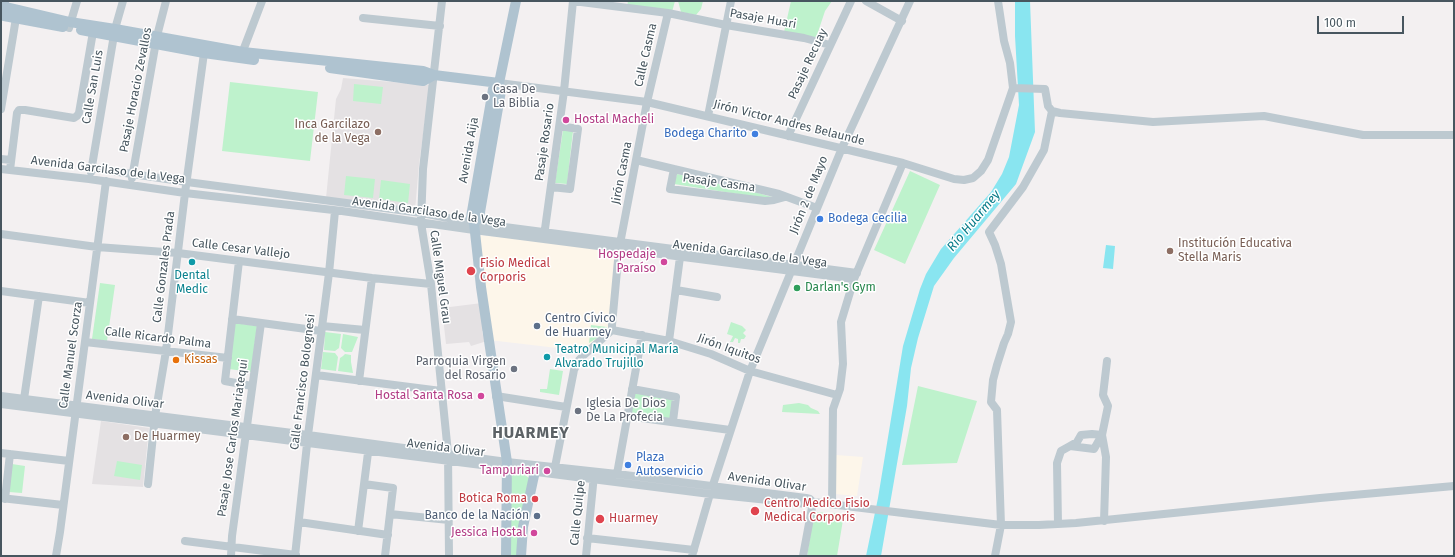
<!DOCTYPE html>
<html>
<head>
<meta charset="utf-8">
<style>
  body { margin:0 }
  #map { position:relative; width:1455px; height:557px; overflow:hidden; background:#f3f0f1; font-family:"Fira Sans",sans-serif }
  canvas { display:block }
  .frame { position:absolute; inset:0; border:2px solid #47565f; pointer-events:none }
  .scale { position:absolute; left:1317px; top:16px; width:87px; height:18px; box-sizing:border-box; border:2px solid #47565f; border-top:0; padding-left:5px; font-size:12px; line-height:14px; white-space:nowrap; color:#47565f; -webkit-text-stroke:3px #fff; paint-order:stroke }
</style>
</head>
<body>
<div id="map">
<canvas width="1455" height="557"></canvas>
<div class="frame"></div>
<div class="scale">100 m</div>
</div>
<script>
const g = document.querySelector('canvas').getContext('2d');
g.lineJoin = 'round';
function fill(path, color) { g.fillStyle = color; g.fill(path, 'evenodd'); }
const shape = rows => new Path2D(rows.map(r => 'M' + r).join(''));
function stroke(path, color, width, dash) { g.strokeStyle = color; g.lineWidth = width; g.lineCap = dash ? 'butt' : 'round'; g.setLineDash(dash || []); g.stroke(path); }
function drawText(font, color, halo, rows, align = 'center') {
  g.font = font + ' "Fira Sans",sans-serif'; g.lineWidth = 3; g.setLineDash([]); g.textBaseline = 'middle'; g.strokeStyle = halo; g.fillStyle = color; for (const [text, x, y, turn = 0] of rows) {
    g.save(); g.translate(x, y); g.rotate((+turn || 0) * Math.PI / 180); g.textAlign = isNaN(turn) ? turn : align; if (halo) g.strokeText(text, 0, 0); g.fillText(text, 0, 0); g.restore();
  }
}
fill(shape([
  [478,235,540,241,615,251,608,334,583,351,489,340],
  [836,455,863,457,857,496,835,494]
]), '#fdf6ea');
fill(shape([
  [343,78,430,85,419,164,415,210,326,198,336,99,341,89],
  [482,303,485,330,482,331,483,335,485,335,487,341,471,346,469,342,446,344,442,308],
  [101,421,149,428,143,487,92,484]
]), '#e4e1e3');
fill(shape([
  [628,1,675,1,672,12,627,7],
  [678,1,703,1,701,9,696,15,681,12],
  [791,1,832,1,825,11,816,38,784,32],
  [230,82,318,92,310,161,222,151],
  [354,84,383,87,381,104,353,101],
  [563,130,573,131,567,184,555,183],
  [910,171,940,185,905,264,874,250],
  [677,174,751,191,772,197,763,198,674,184],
  [346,176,375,179,373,198,344,195],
  [381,180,410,184,408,203,379,199],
  [100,283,115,285,107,341,92,339],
  [731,322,742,326,746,330,743,333,746,336,744,339,741,339,740,343,738,343,738,339,735,338,733,342,730,342,733,336,727,334],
  [235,323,257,326,251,372,229,369],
  [591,325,607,327,607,332,589,343],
  [325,332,341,334,339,348,335,351,324,350],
  [343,334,358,337,352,352,345,352,341,348],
  [323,352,335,353,338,357,336,371,321,369],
  [345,354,351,355,351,362,353,373,338,371,340,358,343,356],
  [550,369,563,371,559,395,540,392,540,389,547,389],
  [918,386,977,401,957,463,902,465],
  [634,393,673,399,670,419,630,414],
  [799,403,808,405,811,408,818,411,820,414,782,412,783,405],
  [117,461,142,465,140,480,114,476],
  [12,464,25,466,22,493,9,492],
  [522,473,529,478,518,556,508,556,509,483,513,474],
  [814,512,844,514,837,556,807,556]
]), '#bef2cc');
fill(shape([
  [1015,1,1030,1,1035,132,1016,184,954,258,934,286,918,338,911,368,907,406,881,556,866,556,878,498,903,346,920,289,926,274,941,249,991,192,1002,174,1009,157,1019,105,1015,36],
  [1106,245,1115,246,1113,269,1103,268]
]), '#89e5f0');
stroke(shape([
  [442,1,423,169,421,223,431,284,448,453,449,556],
  [573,1,668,13,726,25,804,38,830,45],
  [866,1,902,21],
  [363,18,440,26],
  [69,28,77,1],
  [241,56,262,1],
  [499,83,647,102,903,163,954,179,964,180,973,178,981,171,988,160,1013,88,1010,63,1004,41,998,1],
  [1013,88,1045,89,1048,106,1052,111,1060,113,1153,122,1264,116,1363,135,1454,135],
  [1,109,16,18],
  [708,116,731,1],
  [788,136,851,1],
  [1,159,11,160],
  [636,160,779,194,817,208],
  [91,168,187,182,422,213,474,223,857,273],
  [1,169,89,179,185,193,342,211,474,230,854,279],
  [674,169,670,189,765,201,774,200,785,197],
  [10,170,17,113,19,110,25,110,74,118,77,116,79,113,93,32],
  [91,172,115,29,123,1],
  [132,178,157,36,166,1],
  [551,187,570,189,578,129,560,126],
  [1,234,97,247,178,253,372,278,431,284],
  [544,236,564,91,573,1],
  [239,261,225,381,252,386],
  [676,290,717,297],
  [1,291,90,303],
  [232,319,321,331],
  [322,326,365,330],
  [612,330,612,325,619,249,647,102,668,13],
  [612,330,669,341,711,354,750,371,837,395],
  [669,341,680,257],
  [85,342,228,358],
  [316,375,441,391],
  [359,381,372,278],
  [632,389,676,397,673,421],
  [1,396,308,435,507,462,617,474,806,498,810,499,813,502],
  [496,396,566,407],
  [24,399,39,296],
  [1,404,710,494,807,504,813,502,1001,525,1039,525,1076,523,1320,498,1454,486],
  [627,416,730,430],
  [1102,435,1106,457,1104,521],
  [1070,446,1077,442,1081,435,1092,434,1102,435,1108,406,1103,395,1107,361],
  [1,453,69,461],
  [554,472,574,370,579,360,585,354,612,330],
  [617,474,642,335],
  [148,484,155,416,166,351,185,193,204,53],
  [364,484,393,488,385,556],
  [1,498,63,505],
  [5,499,10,454],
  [832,504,833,409,840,389,843,364,841,322,854,279,903,163],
  [390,514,449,520],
  [299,522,388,535],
  [1058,524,1057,463,1061,451,1070,446,1094,449,1102,435],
  [358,531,369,445],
  [587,538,694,550],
  [185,541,296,555],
  [56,556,60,532,106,181],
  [231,556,232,536,261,323],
  [295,556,308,435,329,273,335,211],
  [586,556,594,475],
  [692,556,710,494,750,371,842,148,910,1],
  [803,556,813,502],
  [995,556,1001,525,997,410,991,402,993,380,997,365,1004,343,1008,334,1011,322,1001,264,995,245,989,232,1023,187,1044,150,1052,111]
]), '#bdc9d0', 8);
stroke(shape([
  [4,3,2,6,4,16,63,27],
  [2,6,70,22,115,29,243,52,423,71,434,75,499,83],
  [81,30,204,53,254,60],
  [330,68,423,81,434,75],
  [499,83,493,89,471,217,474,223,481,287,507,462,506,556],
  [474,223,479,218,501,91,499,83,516,1],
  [521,556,523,527,535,471]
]), '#afc3d0', 10);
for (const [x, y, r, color] of [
  [485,97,4,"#6b7280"],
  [566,120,4,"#d1479c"],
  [378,132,4,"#8d6e63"],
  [755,134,4,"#3f7fe0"],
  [820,219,4,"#3f7fe0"],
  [1170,251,4,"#8d6e63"],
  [192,262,4,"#0f9aa8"],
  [664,262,4,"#d1479c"],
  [471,271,5,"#e0444e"],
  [797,288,4,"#2e9e5b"],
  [537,326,4,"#5c6f8a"],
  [547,357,4,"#0f9aa8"],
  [176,360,4,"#e8710a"],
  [514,369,4,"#6b7280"],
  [481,396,4,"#d1479c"],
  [578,411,4,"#6b7280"],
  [126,437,4,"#8d6e63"],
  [628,465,4,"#3f7fe0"],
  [547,471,4,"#d1479c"],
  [535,499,4,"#e0444e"],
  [755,511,5,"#e0444e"],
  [537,516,4,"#5c6f8a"],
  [600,519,5,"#e0444e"],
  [534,533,4,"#d1479c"]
]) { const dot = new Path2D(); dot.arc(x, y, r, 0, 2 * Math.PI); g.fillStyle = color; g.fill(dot); stroke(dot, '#fff', 1.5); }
drawText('12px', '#47565f', '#fff', [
  ["Pasaje Huari",763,19,10],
  ["Calle Casma",646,55,-77],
  ["Pasaje Recuay",808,64,-65],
  ["Calle San Luis",93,87,-80],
  ["Pasaje Horacio Zevallos",136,90,-79],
  ["Jirón Victor Andres Belaunde",789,123,14],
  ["Pasaje Rosario",545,142,-82],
  ["Avenida Aija",469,150,-80],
  ["Avenida Garcilaso de la Vega",108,170,7],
  ["Jirón Casma",622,173,-79],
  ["Pasaje Casma",719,183,8],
  ["Jirón 2 de Mayo",809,195,-68],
  ["Avenida Garcilaso de la Vega",429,212,8],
  ["Calle Cesar Vallejo",241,249,7],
  ["Avenida Garcilaso de la Vega",750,254,7],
  ["Calle Gonzales Prada",164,267,-83],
  ["Calle MIguel Grau",440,277,82],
  ["Calle Ricardo Palma",158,338,7],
  ["Jirón Iquitos",729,349,20],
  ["Calle Manuel Scorza",71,355,-82],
  ["Calle Francisco Bolognesi",303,382,-83],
  ["Avenida Olivar",125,400,7],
  ["Pasaje Jose Carlos Mariatequi",233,438,-82],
  ["Avenida Olivar",446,448,7],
  ["Avenida Olivar",767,482,8],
  ["Calle Quilpe",578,513,-84]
]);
drawText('12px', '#5b616d', '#fff', [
  ["Casa De",493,90],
  ["La Biblia",493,104],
  ["Parroquia Virgen",506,362,"right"],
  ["del Rosario",506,376,"right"],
  ["Iglesia De Dios",586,404],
  ["De La Profecia",586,418]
], 'left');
drawText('12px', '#b23c85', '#fff', [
  ["Hostal Macheli",574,120,"left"],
  ["Hospedaje",656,255],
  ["Paraíso",656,269],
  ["Hostal Santa Rosa",473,396],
  ["Tampuriari",539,471],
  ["Jessica Hostal",526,533]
], 'right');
drawText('12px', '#785e54', '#fff', [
  ["Inca Garcilazo",370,125,"right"],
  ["de la Vega",370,139,"right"],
  ["Institución Educativa",1178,244],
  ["Stella Maris",1178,258],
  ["De Huarmey",134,437]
], 'left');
drawText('12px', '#366cbe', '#fff', [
  ["Bodega Charito",747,134,"right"],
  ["Bodega Cecilia",828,219],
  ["Plaza",636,458],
  ["Autoservicio",636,472]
], 'left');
drawText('12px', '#be3a42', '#fff', [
  ["Fisio Medical",480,264],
  ["Corporis",480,278],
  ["Botica Roma",527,499,"right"],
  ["Centro Medico Fisio",764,504],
  ["Medical Corporis",764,518],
  ["Huarmey",609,519]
], 'left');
drawText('12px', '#0d838f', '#fff', [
  ["Dental",192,276],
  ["Medic",192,290],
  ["Teatro Municipal María",555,350,"left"],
  ["Alvarado Trujillo",555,364,"left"]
]);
drawText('12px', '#27864d', '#fff', [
  ["Darlan's Gym",805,288]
], 'left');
drawText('12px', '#4e5e75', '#fff', [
  ["Centro Cívico",545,319],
  ["de Huarmey",545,333],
  ["Banco de la Nación",529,516,"right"]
], 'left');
drawText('12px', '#c56008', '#fff', [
  ["Kissas",184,360]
], 'left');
drawText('italic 13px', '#097d8a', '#fff', [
  ["Río Huarmey",974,221,-50]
]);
g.letterSpacing = '1px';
drawText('bold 16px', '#5c6266', '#fff', [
  ["HUARMEY",531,434]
]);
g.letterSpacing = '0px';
</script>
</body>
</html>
